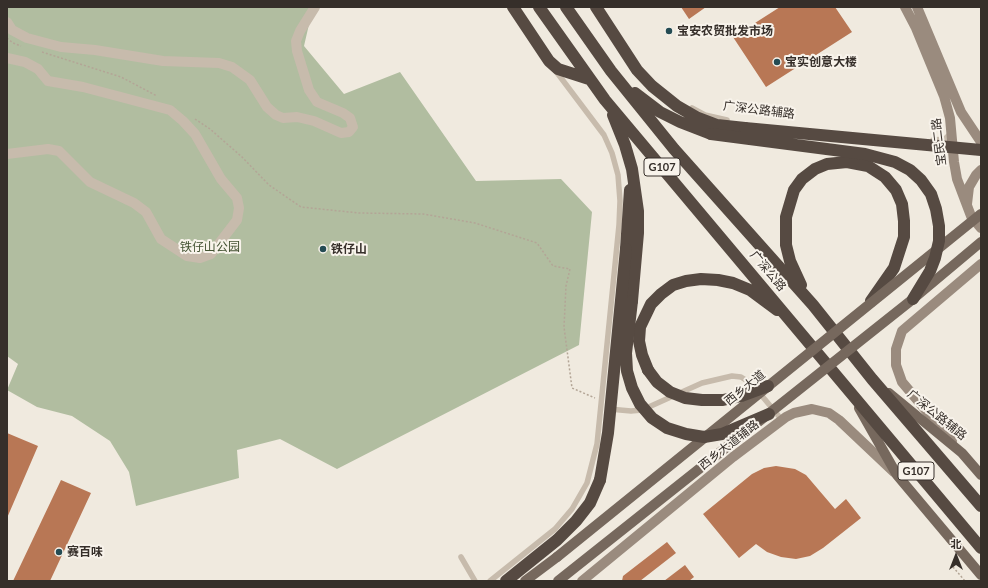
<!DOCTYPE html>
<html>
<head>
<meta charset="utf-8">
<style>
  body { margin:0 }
  #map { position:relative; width:988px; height:588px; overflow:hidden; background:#f0eadf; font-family:Lato,"Noto Sans SC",sans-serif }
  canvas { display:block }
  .frame { position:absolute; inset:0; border:8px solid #362f2a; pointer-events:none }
  .north { position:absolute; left:936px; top:536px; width:40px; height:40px; -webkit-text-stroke:3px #f8f3eb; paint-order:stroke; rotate:0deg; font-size:11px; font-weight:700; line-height:16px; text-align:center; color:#362f2a }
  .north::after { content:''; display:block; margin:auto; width:14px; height:18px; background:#362f2a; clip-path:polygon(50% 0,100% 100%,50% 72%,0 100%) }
</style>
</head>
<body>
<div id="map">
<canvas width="988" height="588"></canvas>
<div class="frame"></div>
<div class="north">北</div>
</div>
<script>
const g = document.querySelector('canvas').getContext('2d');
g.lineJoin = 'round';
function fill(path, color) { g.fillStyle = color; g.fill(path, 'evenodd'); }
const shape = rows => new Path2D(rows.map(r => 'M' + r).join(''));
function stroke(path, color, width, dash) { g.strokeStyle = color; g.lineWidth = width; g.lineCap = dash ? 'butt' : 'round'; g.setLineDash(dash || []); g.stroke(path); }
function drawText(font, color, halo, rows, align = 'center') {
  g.font = font + ' Lato,"Noto Sans SC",sans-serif'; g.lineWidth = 4; g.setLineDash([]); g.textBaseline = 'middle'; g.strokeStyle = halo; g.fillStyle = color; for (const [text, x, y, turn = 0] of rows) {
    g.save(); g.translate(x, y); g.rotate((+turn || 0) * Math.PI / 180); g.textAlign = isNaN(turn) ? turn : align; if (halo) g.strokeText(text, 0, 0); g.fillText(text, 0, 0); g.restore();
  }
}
fill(shape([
  [7,7,313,7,304,46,344,94,400,72,476,181,561,179,592,212,579,345,337,469,280,439,237,450,239,478,136,506,129,472,110,441,72,416,37,407,7,390,18,364,7,356]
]), '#b1bda0');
fill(shape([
  [681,7,706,7,689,19],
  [780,7,835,7,852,32,766,87,733,37],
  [7,433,38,446,7,518],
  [776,466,795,469,806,475,835,509,846,499,861,518,823,548,810,556,796,559,781,557,767,552,756,544,739,558,703,514,752,474,764,468],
  [61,480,91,493,50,581,13,581],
  [667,542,676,553,640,581,622,581,623,576],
  [685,565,694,577,689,581,664,581]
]), '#b87755');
stroke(shape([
  [7,38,13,43,21,46],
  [42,52,121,77,157,96],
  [195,119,210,129,242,157,269,185,301,207,359,213,423,214,475,223,537,243,553,266,570,269,566,286,564,327,572,388,595,398],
  [953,567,965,581]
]), '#b3a596', 1.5, [2, 2]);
stroke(shape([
  [692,108,705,115,727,120],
  [933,140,945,139,951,133],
  [609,409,631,411,642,410,702,383,732,376,741,377,752,384,782,420],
  [461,557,475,581],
  [490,581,555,529,572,509,587,483,597,444,619,225,620,201,618,175,612,153,604,135,555,70]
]), '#c7bbac', 5.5);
stroke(shape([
  [7,22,12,30,27,38,61,47,95,50,163,61,219,63,232,67,250,80,267,107,276,115,283,118,297,117,314,121,341,133,349,132,353,127,350,118,343,113,317,102,309,90,297,51,296,41,300,31,315,7],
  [7,58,25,62,38,69,48,81,83,87,170,110,183,121,195,134,221,179,237,198,239,208,237,220,211,254,200,258,187,256,161,239,146,212,134,203,90,182,59,151,48,149,7,154]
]), '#c7bbac', 10);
stroke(shape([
  [905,7,916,28,944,96,950,118,954,162,957,179,971,216,981,228],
  [917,7,961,112,981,142],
  [967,204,969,187,976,175,981,170],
  [952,441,902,382,896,365,896,349,902,331,981,264],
  [582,581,733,457,786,417,794,413,812,409,829,413,839,420,894,472]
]), '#9a8b7e', 10);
stroke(shape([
  [889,393,962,453,981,475],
  [859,408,897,475,981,575],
  [525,581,557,557]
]), '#76685d', 10);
stroke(shape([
  [513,7,549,61,558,69,589,79],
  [539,7,605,100,981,548],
  [566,7,611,71,674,149,813,305,872,379,981,506],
  [596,7,637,70,652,86,677,106,696,117,717,125,745,128],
  [635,93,660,112,680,122,711,134],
  [613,115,625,145,632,169,638,211,638,233,632,301],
  [626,249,630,190],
  [801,285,790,261,786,245,786,217,794,190,802,179,815,169,827,164,847,162,868,166,885,177,896,190,902,204,904,221,904,237,894,268,871,301],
  [648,370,642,355,639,341,640,327,651,304,661,294,673,285,686,281,701,279,718,280,733,283,750,290,777,310],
  [506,581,557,540,576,521,590,503,600,480]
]), '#564a42', 12);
stroke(shape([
  [557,557,981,214],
  [558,581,913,299,981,242]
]), '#76685d', 10);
stroke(shape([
  [745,128,981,150],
  [711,134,865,154,895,162,910,170,921,180,931,194,936,209,939,226,939,241,935,258,930,271,913,299],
  [632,301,626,353,627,371,632,388,640,404,652,418,667,428,686,434,704,437,722,434,769,414],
  [648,370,657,382,670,392,685,398,702,400,723,400,741,396,768,386],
  [600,480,608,433,626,249]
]), '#564a42', 12);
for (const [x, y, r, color] of [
  [669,31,4,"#244b53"],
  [777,62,4,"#244b53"],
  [323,249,4,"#244b53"],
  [59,552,4,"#244b53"]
]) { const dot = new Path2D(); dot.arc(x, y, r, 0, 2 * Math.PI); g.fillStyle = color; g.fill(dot); stroke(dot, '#f8f3eb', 1.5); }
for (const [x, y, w] of [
  [662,167,36],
  [916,471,36]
]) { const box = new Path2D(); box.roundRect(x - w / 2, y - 9, w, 18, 3); g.fillStyle = '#f8f3eb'; g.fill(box); stroke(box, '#362f2a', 1); }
drawText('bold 11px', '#362f2a', null, [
  ["G107",662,167],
  ["G107",916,471]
]);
drawText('bold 12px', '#362f2a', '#f8f3eb', [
  ["宝安农贸批发市场",677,31],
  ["宝实创意大楼",785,62],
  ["铁仔山",331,249],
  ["赛百味",67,552]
], 'left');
drawText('12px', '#362f2a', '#f8f3eb', [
  ["广深公路辅路",759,110,7],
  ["宝民二路",939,142,-97],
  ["广深公路",768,271,50],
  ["西乡大道",745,388,-39],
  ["广深公路辅路",937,415,39],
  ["西乡大道辅路",729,445,-38]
]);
drawText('12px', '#425131', '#f8f3eb', [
  ["铁仔山公园",210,247]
]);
</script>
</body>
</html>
